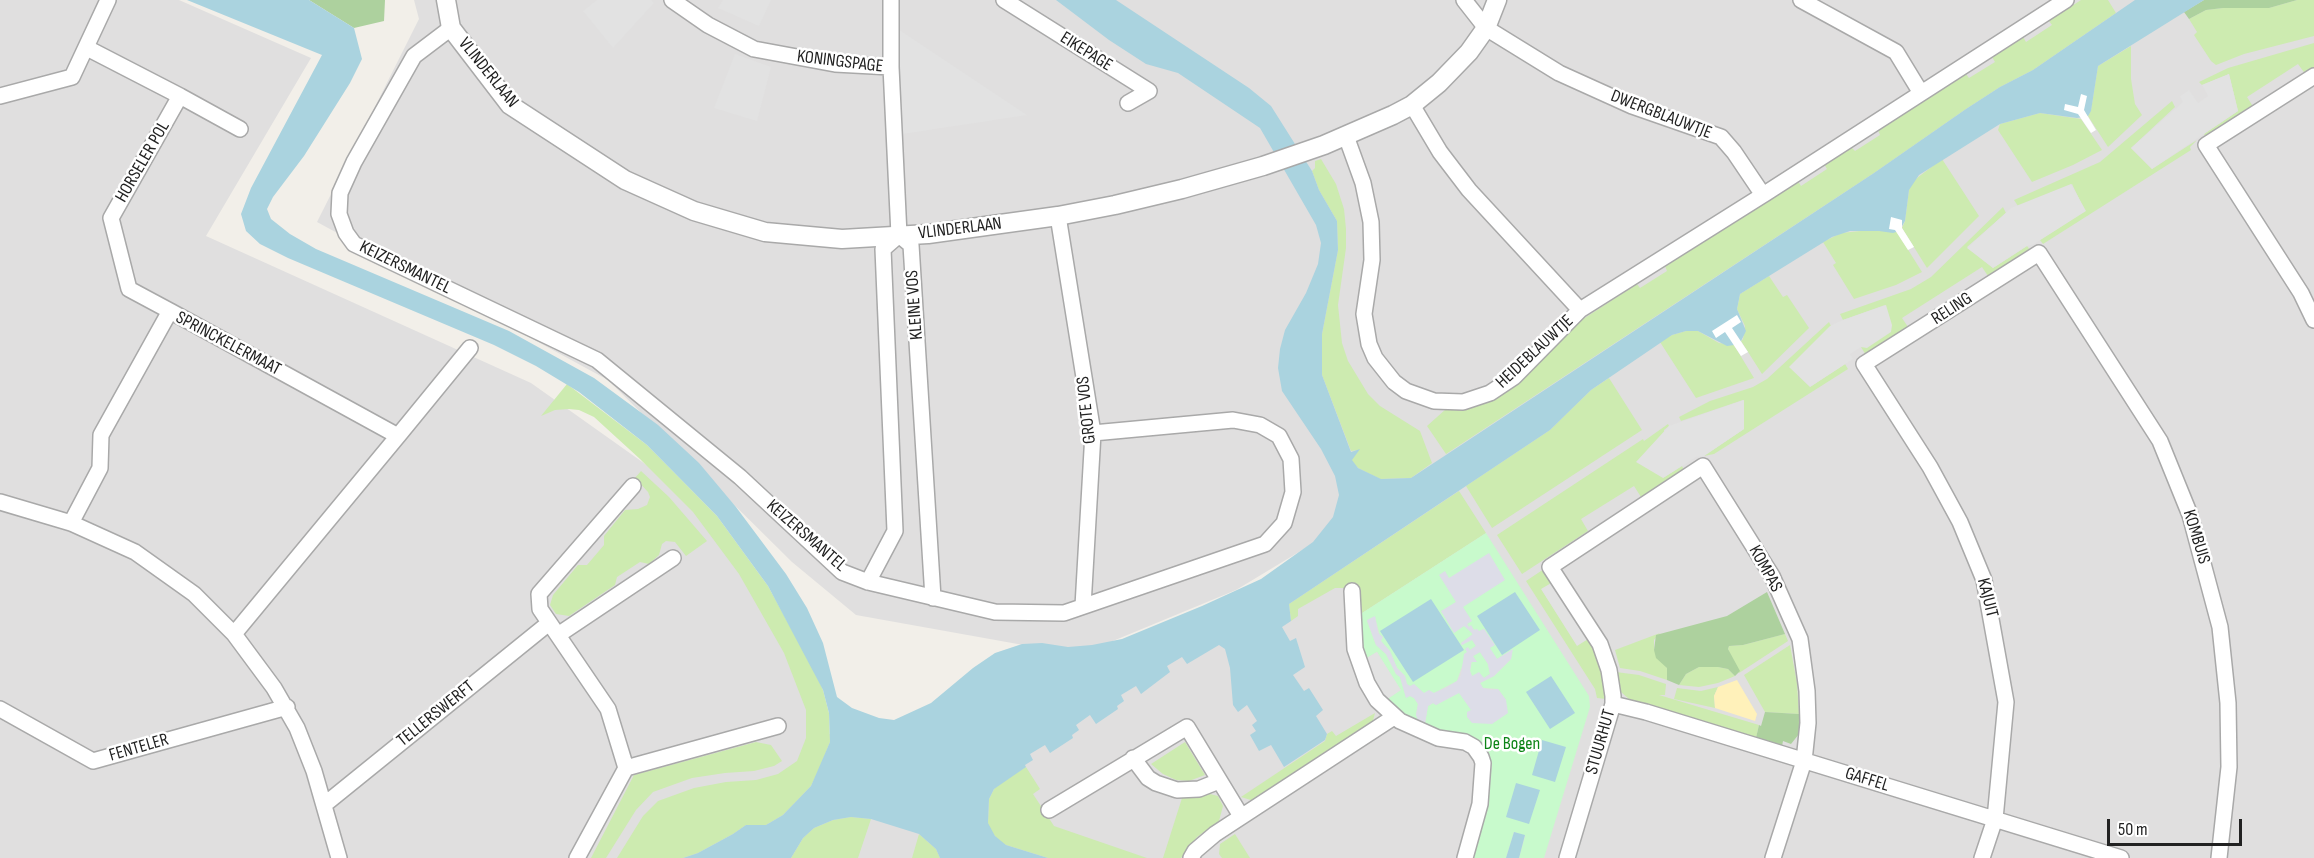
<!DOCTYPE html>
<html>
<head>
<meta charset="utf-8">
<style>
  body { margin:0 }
  #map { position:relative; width:2314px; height:858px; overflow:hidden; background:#f2efe9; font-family:"Sofia Sans Condensed",sans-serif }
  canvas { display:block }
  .scale { position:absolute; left:2107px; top:819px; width:135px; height:27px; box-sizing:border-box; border:3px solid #222; border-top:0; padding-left:8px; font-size:18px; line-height:21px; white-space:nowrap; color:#222; -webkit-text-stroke:4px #fff; paint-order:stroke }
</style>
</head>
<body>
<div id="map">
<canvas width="2314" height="858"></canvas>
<div class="scale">50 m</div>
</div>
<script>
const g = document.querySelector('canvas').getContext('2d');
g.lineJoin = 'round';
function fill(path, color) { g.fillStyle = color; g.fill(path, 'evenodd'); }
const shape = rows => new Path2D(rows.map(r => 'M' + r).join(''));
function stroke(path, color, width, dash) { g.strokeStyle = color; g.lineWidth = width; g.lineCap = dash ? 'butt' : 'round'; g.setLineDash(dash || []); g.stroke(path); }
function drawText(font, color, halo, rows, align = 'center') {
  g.font = font + ' "Sofia Sans Condensed",sans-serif'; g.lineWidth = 5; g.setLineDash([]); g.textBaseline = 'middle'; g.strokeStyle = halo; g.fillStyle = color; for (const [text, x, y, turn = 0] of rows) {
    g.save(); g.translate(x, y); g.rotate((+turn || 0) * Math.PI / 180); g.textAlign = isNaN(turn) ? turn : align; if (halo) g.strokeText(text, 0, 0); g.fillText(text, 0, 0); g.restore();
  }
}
fill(shape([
  [0,0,179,0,311,58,206,236,531,383,679,488,793,641,810,726,952,785,2166,0,2314,0,2314,858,0,858],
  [414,0,2149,0,1375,506,1236,590,1079,655,856,615,792,562,608,380,317,222,419,19]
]), '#e0dfdf');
fill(shape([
  [2081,0,2108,0,2116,13,2033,70,2000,87,1966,109,1874,173,1446,454,1427,426,1446,409,1514,385,1526,376,1577,323,1637,284,1640,288,1667,271,1665,266,1798,181,1801,186,1827,169,1824,164,1851,147,1855,151,1880,135,1878,130,1966,74,1969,78,1995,62,1992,57,2023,37,2026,42,2052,25,2049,21],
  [2297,0,2314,0,2314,36,2244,54,2216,65,2211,61,2194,35,2197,32,2189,19,2206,10,2223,8,2269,8],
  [2314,43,2314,70,2306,75,2298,64,2247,97,2254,108,2206,137,2204,134,2238,111,2229,74,2202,85,2199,82,2228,68],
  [2131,46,2131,79,2135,104,2142,115,2108,147,2088,116,2091,110,2098,66],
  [2172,101,2175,107,2131,148,2152,169,2197,140,2190,147,2191,150,2043,244,2040,240,2085,211,2072,184,2018,206,2014,200,2100,162],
  [2040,113,2081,119,2102,150,2073,165,2032,182,1998,130,2000,124],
  [1321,159,1336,184,1344,209,1346,229,1346,248,1338,305,1342,343,1348,361,1368,394,1380,406,1420,431,1432,463,1411,478,1380,479,1358,468,1351,460,1359,450,1351,451,1322,375,1322,334,1338,250,1337,221,1319,190,1312,171,1315,168,1315,161],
  [1942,159,1979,216,1927,268,1902,228,1905,221,1909,190,1913,181],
  [2003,207,2006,213,1967,247,1993,268,2027,246,2032,252,1990,279,1982,267,1902,318,1910,330,1867,357,1861,347,1885,305,1843,320,1840,314,1911,289,1931,277],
  [1870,230,1897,232,1922,272,1896,285,1854,299,1833,265,1836,263,1823,242,1841,233],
  [1769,276,1783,297,1787,295,1809,328,1762,374,1741,341,1743,339,1745,326,1737,309,1740,294],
  [1829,322,1831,326,1810,387,1845,364,1848,369,1714,454,1704,456,1744,429,1743,400,1681,421,1679,417,1710,401,1753,387,1767,379],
  [1686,331,1698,331,1719,343,1734,345,1754,378,1696,398,1660,342,1672,335],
  [1609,378,1642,430,1492,528,1466,486,1550,430,1591,390],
  [567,384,647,445,717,516,768,586,816,674,823,690,829,713,830,742,819,769,811,786,783,815,766,825,746,825,733,834,698,853,683,858,617,858,643,816,658,801,694,788,726,782,756,780,778,774,797,761,806,738,806,710,784,653,739,574,693,512,640,459,594,417,579,410,569,409,555,410,541,416],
  [1668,424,1669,426,1664,430,1663,478,1682,466,1684,470,1641,497,1634,486,1581,519,1588,531,1522,574,1497,535,1643,439,1644,441],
  [641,471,669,497,707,541,686,556,675,542,666,541,662,544,659,555,649,564,640,562,617,577,615,585,569,616,556,614,550,605,553,595,578,565,587,565,604,545,604,536,625,510,638,509,647,505,650,497,648,492,635,478],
  [1459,491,1486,533,1359,615,1349,588,1335,588,1298,609,1298,616,1291,621,1289,604],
  [1544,569,1553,582,1542,590,1577,645,1588,639,1598,656,1607,690,1606,699,1597,698,1595,689,1526,581],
  [1660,633,1654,640,1654,650,1667,668,1667,680,1640,671,1620,668,1615,650],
  [1785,634,1788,641,1739,673,1728,649,1729,646,1743,645],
  [1790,645,1797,683,1799,714,1765,712,1744,675],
  [1699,667,1718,667,1728,669,1735,676,1718,683,1699,687,1679,685,1686,674],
  [1616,672,1639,675,1666,684,1665,695,1659,695,1759,725,1756,738,1629,699,1621,692],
  [1718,687,1714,696,1715,708,1674,699,1677,688,1701,691],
  [1375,713,1372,724,1254,801,1241,797,1325,741,1327,734,1332,731,1336,736],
  [756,742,771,745,782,761,774,766,754,771,725,773,692,778,653,792,636,810,606,858,591,858,634,775],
  [1185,742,1205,775,1189,781,1176,780,1163,774,1151,764],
  [1026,767,1040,789,1033,794,1054,826,1147,858,1048,858,1006,845,999,841,990,830,988,823,989,799,994,789,1002,782],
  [1210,794,1218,796,1223,806,1219,821,1197,837,1181,858,1163,858,1182,798,1196,798],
  [851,817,871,819,858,858,791,858,803,838,814,828,833,820],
  [919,834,936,849,940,858,912,858],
  [1235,834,1250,858,1222,858,1219,854,1220,844]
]), '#cdebb0');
fill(shape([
  [309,0,385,0,384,21,354,28],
  [2204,0,2297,0,2269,8,2223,8,2206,10,2189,19,2184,12],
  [1767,592,1785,634,1743,645,1729,646,1728,649,1740,671,1735,676,1728,669,1718,667,1699,667,1686,674,1679,685,1667,680,1667,668,1656,658,1654,650,1656,635,1727,616],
  [1765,712,1799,714,1799,734,1791,744,1783,741,1782,746,1756,738,1759,725,1761,726]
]), '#add19e');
fill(shape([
  [1737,680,1757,714,1755,721,1715,708,1714,696,1718,687]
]), '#fff1ba');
fill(shape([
  [1486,533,1589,696,1590,707,1544,858,1519,858,1525,836,1514,832,1506,858,1471,858,1488,804,1492,763,1482,744,1474,737,1420,725,1386,700,1400,690,1377,652,1365,659,1359,632,1359,615],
  [1456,602,1471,621,1467,624,1469,627,1479,632,1484,629,1494,644,1489,648,1497,659,1512,650,1511,659,1494,676,1480,683,1483,688,1498,689,1506,700,1460,692,1436,705,1433,703,1428,706,1425,723,1416,715,1418,704,1414,698,1410,696,1406,697,1400,677,1396,674,1386,654,1376,645,1367,621,1375,617,1381,641,1390,652,1397,668,1405,676,1406,684,1424,693,1434,693,1457,681,1467,652,1476,646,1472,639,1462,645,1461,643,1473,635,1469,629,1441,612],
  [1480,652,1488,664,1490,674,1484,678,1472,676,1470,671,1473,656]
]), '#c8facc');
fill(shape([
  [597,0,651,0,654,3,613,48,583,11],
  [723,0,771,0,759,26,718,8],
  [898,29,1027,115,902,134],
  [735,54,771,67,757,121,714,108],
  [2229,74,2238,111,2152,169,2131,148,2183,102,2180,96,2189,90,2198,103,2208,96,2202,85],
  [2071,184,2086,211,2034,244,2027,246,1993,268,1967,248,2011,208],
  [1886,305,1892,325,1891,332,1867,348,1861,347,1850,354,1853,359,1810,387,1789,367,1830,326,1843,320],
  [1744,400,1744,429,1704,456,1696,457,1663,478,1636,462,1669,426],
  [1553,582,1588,639,1577,646,1541,589],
  [1377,652,1401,690,1386,700,1371,676,1365,659]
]), '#e2e2e2');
fill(shape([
  [1489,553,1505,580,1463,607,1472,621,1467,624,1469,627,1471,625,1474,630,1477,629,1479,631,1484,629,1495,645,1490,648,1497,659,1513,649,1511,659,1494,676,1480,683,1483,688,1491,690,1498,689,1506,700,1508,713,1492,724,1472,723,1467,717,1467,712,1471,710,1459,693,1436,705,1433,703,1428,706,1425,723,1419,723,1416,715,1418,704,1414,698,1410,696,1406,698,1400,677,1396,674,1386,654,1376,645,1367,620,1375,616,1378,633,1383,637,1381,641,1390,651,1397,668,1405,676,1407,684,1410,686,1414,684,1424,693,1429,690,1434,693,1446,688,1457,681,1461,675,1464,654,1467,652,1465,649,1468,647,1470,650,1476,646,1472,640,1462,645,1461,643,1473,634,1464,626,1454,633,1441,611,1456,602,1439,575,1445,571,1449,578],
  [1480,652,1488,664,1490,674,1484,678,1479,672,1472,676,1470,671,1471,662,1477,662,1473,656]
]), '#dddde8');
fill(shape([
  [187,0,309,0,354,28,362,59,350,83,304,156,273,197,267,209,271,219,290,234,316,249,509,331,594,378,658,425,699,463,736,507,786,574,807,608,823,643,837,697,852,708,879,718,894,720,931,703,973,668,995,653,1022,644,1042,643,1068,647,1092,645,1122,639,1202,606,1261,579,1313,542,1333,517,1339,495,1335,476,1321,449,1282,391,1278,368,1280,349,1285,330,1306,293,1318,264,1321,243,1316,225,1260,128,1178,73,1146,64,1109,40,1056,0,1116,0,1249,88,1271,106,1312,171,1319,190,1337,221,1338,250,1322,334,1322,375,1351,452,1360,449,1352,460,1358,468,1381,479,1411,478,1874,173,1966,109,2000,87,2033,70,2135,0,2204,0,2098,66,2091,111,2088,116,2077,118,2040,113,2000,124,1919,175,1909,190,1905,221,1899,231,1893,233,1879,231,1850,231,1832,237,1740,294,1737,309,1746,331,1741,341,1734,345,1727,346,1698,331,1686,331,1672,335,1591,390,1550,430,1289,604,1291,621,1282,627,1290,641,1296,638,1305,667,1293,675,1304,691,1309,688,1323,710,1316,716,1327,734,1325,740,1284,767,1271,745,1259,751,1250,735,1256,731,1252,725,1257,721,1247,705,1238,712,1233,705,1230,668,1225,649,1219,645,1187,664,1182,657,1167,666,1170,672,1141,694,1136,686,1121,695,1124,701,1117,706,1118,709,1096,724,1090,715,1076,725,1079,730,1072,735,1073,738,1050,753,1045,745,1030,754,1033,760,1025,765,1026,767,994,789,989,799,988,823,995,836,1006,845,1048,858,940,858,936,849,919,834,871,819,851,817,833,820,814,828,803,838,791,858,683,858,698,853,733,834,746,825,766,825,783,815,811,786,830,742,829,713,823,690,768,586,717,516,647,445,579,392,536,366,494,345,288,258,260,244,246,231,241,214,251,188,322,55],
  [1515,592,1540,630,1502,655,1477,616],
  [1431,599,1464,650,1413,682,1380,631],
  [1551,676,1575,713,1550,729,1526,692],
  [1542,740,1566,747,1555,782,1532,775],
  [1516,783,1540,790,1529,824,1506,817],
  [1514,832,1525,835,1519,858,1506,858]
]), '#aad3df');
fill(shape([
  [2081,94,2087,96,2084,110,2096,130,2091,133,2078,114,2064,110,2065,104,2078,107],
  [1891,217,1902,220,1902,228,1914,247,1908,250,1895,230,1889,229],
  [1737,315,1741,322,1732,328,1748,352,1741,356,1725,332,1716,338,1712,331]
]), '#fff');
const minor = shape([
  [672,0,708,25,754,49,835,64,891,67,899,235],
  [891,0,891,67],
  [1004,0,1149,91,1128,103],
  [1464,0,1486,28,1559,73,1632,106,1721,137,1734,152,1763,195,2066,0],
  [1801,0,1896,52,1921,93],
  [451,28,414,56,354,162,340,193,339,214,346,233,354,244,597,360,740,477,842,572,868,582,995,612,1064,613,1265,544,1284,523,1293,492,1291,459,1279,436,1260,425,1233,420,1093,433],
  [87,48,180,96,111,218,129,289,170,311],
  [2314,76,2206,145,2301,293,2314,320],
  [0,96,72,77,108,0],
  [180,96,240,129],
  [1412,105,1440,152,1469,190,1580,310],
  [1346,136,1363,183,1371,222,1372,260,1364,314,1369,344,1375,358,1394,382,1406,391,1434,401,1463,402,1490,393,1514,377,1580,310,1763,195],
  [1058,216,1093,433,1083,606],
  [899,235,911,245,933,598],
  [398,436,470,348],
  [0,502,71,523,135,552,194,594,234,634,274,688,297,728,314,771,339,858],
  [71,523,100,468,101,435,170,311,398,436,234,634],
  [868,582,895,531,883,249,899,235],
  [1352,591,1355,649,1367,683,1377,700,1400,721,1438,738,1465,742,1474,747,1481,757,1483,763,1480,804,1465,858],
  [558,635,673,558],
  [1613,704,1646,712,2121,858],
  [0,709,93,761,287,707],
  [1133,758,1148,778,1156,783,1177,790,1199,789,1219,781],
  [626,768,778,726],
  [324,805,549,623],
  [1049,810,1187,727,1241,816],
  [577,858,626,768,608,709,540,609,539,594,633,486],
  [1191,858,1195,851,1215,834,1394,717],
  [1567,858,1613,704,1613,696,1609,670,1600,644,1550,567,1703,466,1772,576,1800,639,1807,691,1808,723,1804,761,1773,858],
  [1982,858,1995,819,2006,702,1984,580,1960,522,1930,467,1864,364,2039,253,2160,441,2190,515,2220,627,2228,703,2229,767,2219,858]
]);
const tertiary = shape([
  [446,0,451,28,510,105,625,180,694,211,765,232,842,239,928,234,1058,216,1115,205,1182,189,1263,166,1324,145,1393,115,1412,105,1439,83,1469,52,1486,28,1497,0]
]);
stroke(minor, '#a9a9a9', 18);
stroke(tertiary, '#a9a9a9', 21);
stroke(minor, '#fff', 15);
stroke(tertiary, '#fff', 18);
drawText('18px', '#222', '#fff', [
  ["EIKEPAGE",1086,52,32],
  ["KONINGSPAGE",840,62,7],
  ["VLINDERLAAN",488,73,51],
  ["DWERGBLAUWTJE",1661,115,21],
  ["HORSELER POL",143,162,-60],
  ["VLINDERLAAN",960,229,-7],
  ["KEIZERSMANTEL",405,268,26],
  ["KLEINE VOS",915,305,-94],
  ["RELING",1952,309,-33],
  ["SPRINCKELERMAAT",228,344,28],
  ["HEIDEBLAUWTJE",1535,352,-43],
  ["GROTE VOS",1087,410,-96],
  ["KEIZERSMANTEL",806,536,41],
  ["KOMBUIS",2196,537,73],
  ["KOMPAS",1765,569,61],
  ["KAJUIT",1987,598,76],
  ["TELLERSWERFT",436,714,-39],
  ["STUURHUT",1601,742,-74],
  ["FENTELER",139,748,-16],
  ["GAFFEL",1867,780,17]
]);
drawText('18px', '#0c8416', '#fff', [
  ["De Bogen",1512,744]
]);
</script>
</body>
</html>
